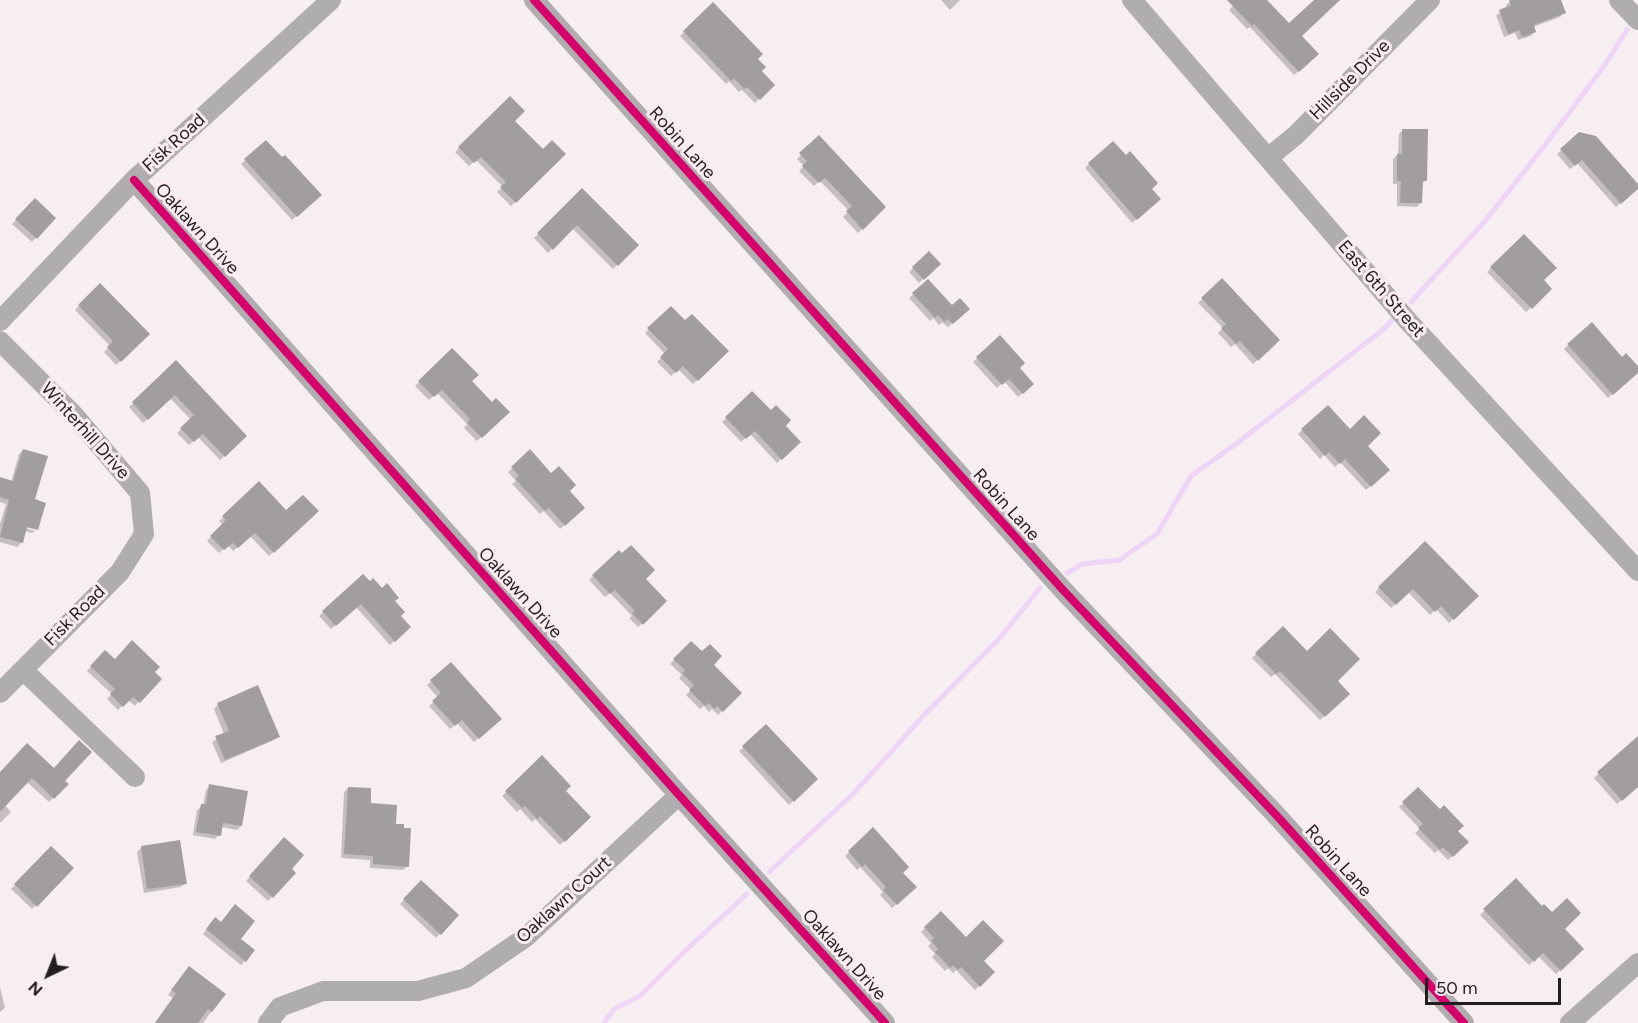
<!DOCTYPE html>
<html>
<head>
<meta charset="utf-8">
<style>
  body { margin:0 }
  #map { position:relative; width:1638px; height:1023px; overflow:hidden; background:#f6eef0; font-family:Figtree,sans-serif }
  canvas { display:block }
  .north { position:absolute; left:18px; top:945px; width:60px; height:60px; -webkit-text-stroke:4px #f9ebef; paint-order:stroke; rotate:223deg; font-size:16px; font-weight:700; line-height:24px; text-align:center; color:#221d1f }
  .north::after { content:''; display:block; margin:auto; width:21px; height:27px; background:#221d1f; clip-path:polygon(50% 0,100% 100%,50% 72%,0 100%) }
  .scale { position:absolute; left:1425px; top:978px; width:136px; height:27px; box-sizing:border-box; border:3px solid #221d1f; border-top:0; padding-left:8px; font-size:18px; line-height:21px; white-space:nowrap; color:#221d1f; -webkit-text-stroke:4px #f9ebef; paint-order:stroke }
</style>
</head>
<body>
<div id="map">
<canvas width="1638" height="1023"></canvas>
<div class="north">N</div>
<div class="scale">50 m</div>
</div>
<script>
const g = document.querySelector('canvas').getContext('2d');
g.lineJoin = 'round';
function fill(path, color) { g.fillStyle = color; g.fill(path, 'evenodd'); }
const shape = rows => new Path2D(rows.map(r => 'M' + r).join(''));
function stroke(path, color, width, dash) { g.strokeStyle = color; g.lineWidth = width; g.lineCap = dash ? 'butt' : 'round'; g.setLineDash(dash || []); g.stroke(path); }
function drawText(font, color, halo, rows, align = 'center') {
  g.font = font + ' Figtree,sans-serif'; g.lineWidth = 6; g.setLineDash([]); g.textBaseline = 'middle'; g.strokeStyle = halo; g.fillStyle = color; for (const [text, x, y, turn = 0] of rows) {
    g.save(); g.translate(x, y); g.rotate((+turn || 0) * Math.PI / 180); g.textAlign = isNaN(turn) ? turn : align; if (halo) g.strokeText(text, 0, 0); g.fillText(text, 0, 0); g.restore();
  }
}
fill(shape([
  [941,0,960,0,950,10],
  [1239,0,1267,0,1289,25,1316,0,1338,0,1300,36,1317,54,1294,75,1250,27,1247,29,1229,10],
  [1512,0,1559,0,1564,13,1560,17,1533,27,1535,31,1531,36,1518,40,1515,33,1504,37,1496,15,1507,9,1506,5],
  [713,4,756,59,760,71,773,85,755,103,742,90,739,92,729,81,726,84,680,36],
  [510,98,513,121,543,151,564,154,511,206,497,192,503,187,476,160,469,166,455,152],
  [1403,130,1426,180,1421,184,1421,203,1417,207,1397,206,1397,184,1393,184,1393,159,1398,154,1399,134],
  [1579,134,1638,186,1616,207,1577,163,1570,169,1557,154],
  [819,137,884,207,858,233,843,217,849,211,820,181,814,186,799,171,804,166,797,159],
  [266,142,320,195,292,220,241,164],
  [1089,164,1155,203,1132,223,1085,168],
  [582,190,637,245,613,269,572,228,548,253,534,238],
  [35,200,54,218,32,242,12,224],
  [1524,236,1542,280,1550,289,1526,312,1487,272],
  [929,253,939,264,919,283,909,272],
  [1222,280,1278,340,1253,364,1235,344,1231,347,1218,333,1223,328,1198,303],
  [928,281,952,307,968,309,948,327,942,322,939,325,933,318,930,321,909,298],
  [100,285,148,334,116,365,104,352,110,346,75,310],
  [671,308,685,322,726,351,693,384,678,369,671,376,657,362,665,354,645,333],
  [1592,324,1622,359,1638,369,1635,374,1608,398,1564,349],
  [999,337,1018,368,1032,384,1018,397,1004,381,997,388,973,362],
  [452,350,470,381,492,404,507,412,477,441,464,428,467,424,437,393,429,400,415,386],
  [176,362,245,436,220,460,198,437,189,445,177,433,191,420,170,398,143,423,129,407],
  [752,393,799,442,777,463,750,434,741,442,722,422],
  [1327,407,1388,470,1366,490,1340,462,1335,467,1324,455,1320,459,1298,434],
  [23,450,36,529,20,526,35,531,32,533,25,531,21,543,17,547,0,542,0,524,6,504,0,502,0,479,11,482,19,454],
  [530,452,583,508,560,529,544,511,540,514,512,484,516,481,508,472],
  [259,483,286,513,316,511,269,556,250,536,233,551,228,545,219,553,207,541,223,525,219,521],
  [1425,543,1477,596,1449,623,1436,609,1430,615,1408,592,1391,608,1375,592],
  [619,552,665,601,638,627,629,618,632,616,610,593,605,597,589,580],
  [363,576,393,601,399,616,409,627,390,645,356,607,331,629,319,616],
  [1283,628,1348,694,1320,720,1275,674,1271,677,1252,658],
  [691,643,740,693,718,715,712,709,709,712,704,706,700,709,686,695,691,690,679,678,682,675,670,664],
  [105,652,115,661,153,672,160,679,135,706,128,700,118,710,107,699,112,694,87,671],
  [451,664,500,719,474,742,457,723,450,729,429,706,438,698,427,685],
  [218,704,278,736,274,740,221,763,212,742,224,734,214,709],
  [766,726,816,779,789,805,739,751],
  [1638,738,1638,785,1617,804,1594,778],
  [542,758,564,791,589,817,560,845,535,819,532,822,520,809,517,812,502,796],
  [0,773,63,781,66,784,49,802,27,782,5,805,11,812,0,823],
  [210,786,241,826,237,830,221,827,219,835,215,839,193,835,197,810,203,806,206,790],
  [348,788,395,825,407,866,403,870,370,868,370,860,341,858,344,792],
  [1418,789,1467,842,1448,860,1438,850,1435,853,1415,833,1420,829,1399,807],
  [873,830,901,873,915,887,892,908,880,895,883,892,860,867,857,870,845,856],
  [284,839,290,869,294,873,268,901,246,881],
  [142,847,185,883,181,887,144,893,137,852],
  [51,848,72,868,32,909,11,889],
  [1516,881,1582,949,1556,974,1538,956,1529,965,1480,915],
  [421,882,457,915,436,938,400,904],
  [940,913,966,939,993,972,975,990,956,970,953,973,948,968,945,971,932,957,935,954,928,946,931,943,921,932],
  [211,923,239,939,245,961,241,965,203,934],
  [185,972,224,994,203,1023,155,1023,173,998,168,995],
  [0,987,5,1008,0,1012]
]), '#0003');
stroke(shape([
  [1411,302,1485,221,1545,145,1604,66,1627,30],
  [1067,573,1082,564,1119,560,1157,534,1191,476,1236,444,1385,328,1397,314],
  [769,872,853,794,926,713,998,640,1040,588],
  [604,1023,614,1009,640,996,687,949,747,894]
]), '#eed4f7', 5);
fill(shape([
  [1227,0,1267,0,1289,23,1314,0,1340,0,1302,36,1319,54,1299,72,1254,24,1252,26],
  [1509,0,1561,0,1566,13,1534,25,1536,32,1522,37,1519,30,1508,34,1499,10,1511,5],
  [713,2,763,54,758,59,766,67,762,71,775,85,760,100,747,87,744,89,734,78,731,81,683,31],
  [510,96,525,111,515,121,543,149,552,140,566,154,516,203,500,187,506,182,481,157,474,163,458,147],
  [1402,129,1428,129,1427,181,1423,181,1422,203,1400,203,1401,181,1397,181,1397,154,1402,154],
  [1579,132,1596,136,1638,184,1638,189,1621,204,1582,160,1575,166,1560,149],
  [819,135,886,207,863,230,846,211,852,206,825,178,819,183,802,166,807,161,799,153],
  [266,140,282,157,285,155,322,195,297,217,244,159],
  [1113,141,1126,155,1130,151,1158,183,1152,189,1161,199,1137,220,1088,163],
  [582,188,639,245,618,266,577,225,553,250,537,233],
  [35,198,56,218,37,239,15,219],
  [1524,234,1557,268,1544,280,1552,289,1532,309,1490,267],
  [929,251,941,264,924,280,912,267],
  [1222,278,1280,340,1258,361,1240,341,1236,344,1221,328,1226,324,1201,298],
  [928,279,952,305,960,298,970,309,953,324,947,319,944,322,938,315,935,318,912,293],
  [100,283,150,334,121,362,107,347,113,341,78,305],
  [671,306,685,320,692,314,729,351,698,381,683,366,676,373,660,357,668,349,647,328],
  [1592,322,1622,357,1626,353,1638,366,1638,373,1613,395,1567,344],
  [1000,335,1025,363,1020,368,1034,384,1023,394,1009,379,1002,385,976,357],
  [452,348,479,375,472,381,492,402,496,398,510,412,482,438,467,423,470,419,442,390,434,397,418,381],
  [176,360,247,436,225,457,203,434,194,442,180,428,194,415,175,395,148,420,132,402],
  [752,391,771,410,776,405,791,420,786,426,801,442,782,460,755,431,746,439,725,417],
  [1328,405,1350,429,1364,415,1381,433,1368,446,1390,470,1371,487,1345,459,1340,464,1329,452,1325,456,1301,429],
  [23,449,48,456,35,499,46,503,38,530,27,527,23,543,0,537,9,500,0,497,0,477,13,481],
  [530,449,551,473,559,466,576,485,570,491,585,508,565,526,549,508,545,511,515,479,519,476,511,467],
  [259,481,286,510,303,495,319,511,274,553,255,533,238,548,233,543,224,550,210,536,226,520,222,516],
  [1425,541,1479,596,1454,620,1441,606,1435,612,1413,589,1396,605,1378,587],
  [631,545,655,570,646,579,667,601,643,625,632,613,635,611,615,590,610,594,592,575,619,550,622,553],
  [363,574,370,581,373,578,382,588,387,583,399,598,395,601,405,612,401,616,411,627,395,642,361,604,336,626,322,611],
  [1283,626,1307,651,1330,628,1360,659,1338,681,1350,694,1325,717,1280,671,1276,674,1255,653],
  [132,640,160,667,155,672,162,679,140,703,133,697,123,707,110,694,115,689,90,666,105,650,115,659],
  [691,641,702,651,710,644,722,656,714,665,742,693,723,712,717,706,714,709,709,703,705,706,689,690,694,685,682,673,685,670,673,659],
  [451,662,502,719,479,739,462,720,455,726,432,701,441,693,430,680],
  [258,685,280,737,225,760,215,736,229,731,217,703],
  [766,724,818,779,794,802,742,746],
  [1638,736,1638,787,1622,801,1597,772],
  [79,740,92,752,65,781,69,784,54,799,32,778,0,812,0,772,27,743,54,768],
  [542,755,571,786,566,791,591,817,565,842,540,816,537,819,525,806,522,808,505,791],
  [209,784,248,791,242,826,223,823,221,836,196,832,201,804,206,804],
  [348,787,371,788,371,803,397,805,396,824,404,824,404,828,411,828,409,867,373,864,373,856,344,854],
  [1418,787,1440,809,1444,805,1464,826,1458,831,1469,842,1453,857,1443,847,1440,850,1418,828,1423,824,1402,802],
  [873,827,909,867,903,873,917,887,897,905,883,890,886,887,865,864,862,867,848,851],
  [284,837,304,855,292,869,296,873,273,898,249,876],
  [180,840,187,884,147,889,141,846],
  [51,846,74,868,37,907,14,884],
  [1516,878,1542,906,1544,904,1552,912,1567,898,1581,913,1565,929,1584,949,1561,971,1543,953,1534,962,1483,909],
  [421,880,459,915,441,935,403,899],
  [235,904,255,921,241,939,255,950,246,962,206,929,215,917,221,922],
  [941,911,966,937,983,920,1004,941,984,961,995,972,980,987,961,967,958,970,953,965,950,968,935,952,938,949,931,941,934,938,924,927],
  [189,966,226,994,212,1012,208,1009,198,1023,155,1023,176,993,171,990]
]), '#a29d9f');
stroke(shape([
  [534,0,1063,590,1278,817,1464,1023],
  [1132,0,1408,321,1638,571],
  [1619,0,1638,20],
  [1269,157,1296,135,1430,0],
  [134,180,679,795,885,1023],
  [0,321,134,180,331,0],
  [0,341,73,414,140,493,144,534,120,572,0,693],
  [23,670,135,777],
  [268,1023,280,1007,323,991,418,991,466,978,526,937,679,795],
  [1570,1023,1638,963]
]), '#b0adae', 20);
stroke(shape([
  [534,0,1063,590,1278,817,1464,1023],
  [134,180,679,795,885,1023]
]), '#d6006c', 8);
drawText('18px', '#221d1f', '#f9ebef', [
  ["Hillside Drive",1350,80,-45],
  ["Fisk Road",174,143,-42],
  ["Robin Lane",682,143,48],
  ["Oaklawn Drive",197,229,48],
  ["East 6th Street",1381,289,49],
  ["Winterhill Drive",85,431,48],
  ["Robin Lane",1006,505,48],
  ["Oaklawn Drive",520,593,48],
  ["Fisk Road",75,616,-45],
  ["Robin Lane",1338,861,48],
  ["Oaklawn Court",564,900,-42],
  ["Oaklawn Drive",844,955,48]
]);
</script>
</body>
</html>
